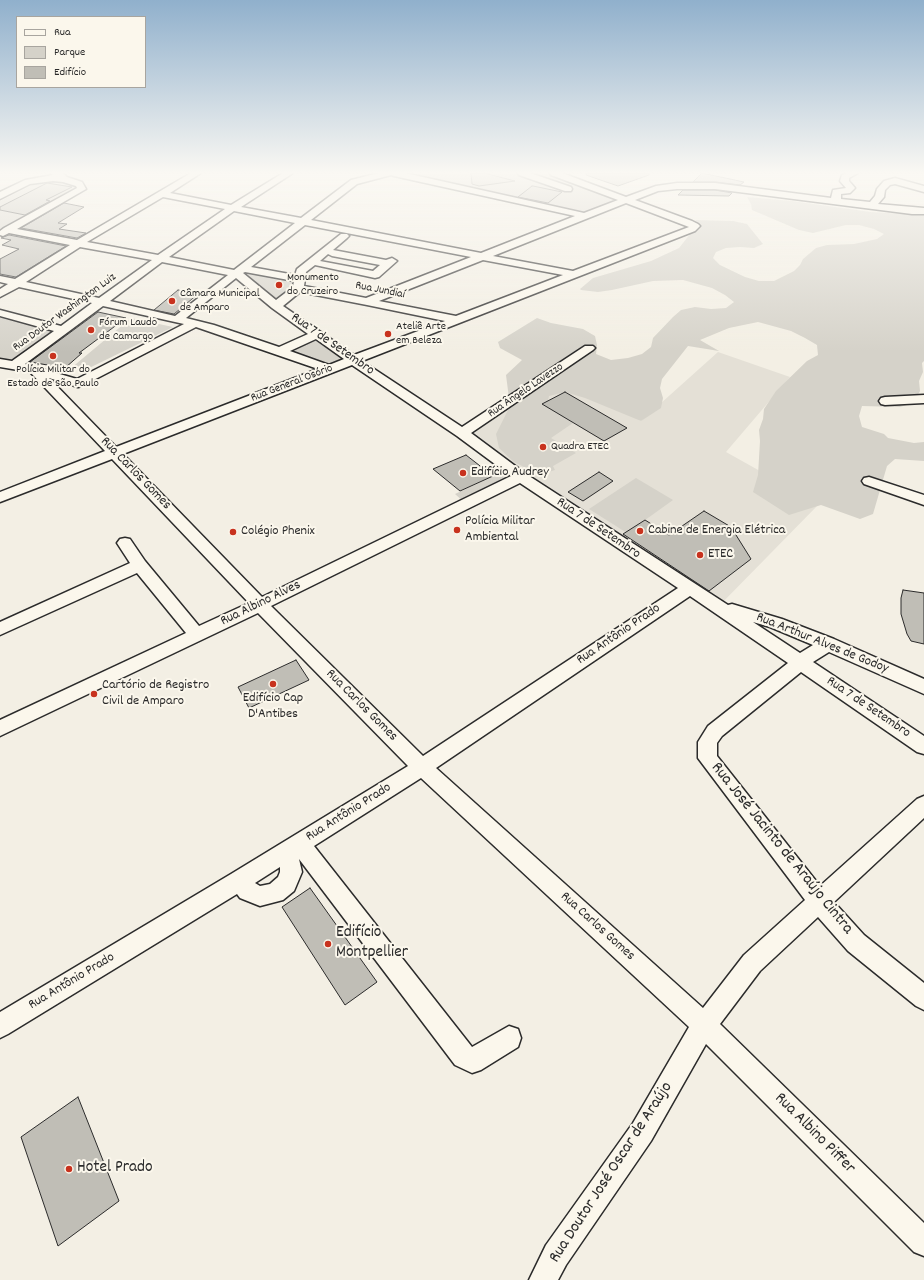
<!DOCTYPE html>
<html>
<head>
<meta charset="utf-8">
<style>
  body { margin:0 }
  #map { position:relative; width:924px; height:1280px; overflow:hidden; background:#f3efe4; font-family:Dekko,sans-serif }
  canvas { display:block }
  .legend { position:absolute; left:16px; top:16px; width:130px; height:72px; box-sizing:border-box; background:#fbf7ec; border:1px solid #a8a59f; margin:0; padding:5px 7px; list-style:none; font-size:12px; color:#2b2b2b }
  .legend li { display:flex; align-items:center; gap:8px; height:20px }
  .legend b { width:20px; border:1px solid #a8a59f }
</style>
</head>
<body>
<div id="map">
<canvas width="924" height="1280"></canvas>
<ul class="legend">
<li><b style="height:5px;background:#fbf7ec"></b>Rua</li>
<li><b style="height:11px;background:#d5d2c9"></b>Parque</li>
<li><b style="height:11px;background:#c0beb6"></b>Edifício</li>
</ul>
</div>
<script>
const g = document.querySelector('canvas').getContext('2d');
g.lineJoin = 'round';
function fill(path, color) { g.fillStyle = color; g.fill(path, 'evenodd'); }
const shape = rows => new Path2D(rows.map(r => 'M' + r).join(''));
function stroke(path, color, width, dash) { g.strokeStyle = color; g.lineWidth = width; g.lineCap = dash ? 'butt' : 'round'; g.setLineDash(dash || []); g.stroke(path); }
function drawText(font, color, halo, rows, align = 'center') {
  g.font = font + ' Dekko,sans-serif'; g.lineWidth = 4; g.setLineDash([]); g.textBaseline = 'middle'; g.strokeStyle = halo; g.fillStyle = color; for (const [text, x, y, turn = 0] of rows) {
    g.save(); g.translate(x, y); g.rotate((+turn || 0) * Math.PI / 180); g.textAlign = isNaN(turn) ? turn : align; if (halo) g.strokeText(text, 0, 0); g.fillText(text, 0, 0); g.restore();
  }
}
fill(shape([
  [718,352,790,377,726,452,819,504,718,607,462,433,555,371,641,421]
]), '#e4e0d6');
fill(shape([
  [395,173,558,173,630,198,585,215],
  [44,182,65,182,78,188,0,231,0,201,34,184],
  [747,197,792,201,871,212,924,215,924,361,922,363,923,372,919,381,920,391,913,403,900,407,862,406,859,416,862,427,884,434,888,438,914,443,924,442,924,461,895,459,887,466,873,514,860,519,821,505,789,515,753,492,758,475,760,441,759,430,763,419,764,409,776,391,807,361,818,355,817,345,805,338,791,331,758,322,729,328,700,340,719,351,688,346,662,379,660,388,663,398,661,408,641,421,585,398,565,392,549,396,548,401,573,423,551,438,576,453,553,466,555,470,540,475,514,462,499,448,496,434,510,406,506,375,522,360,500,348,498,342,537,318,551,323,583,329,595,336,597,345,596,354,611,360,628,358,642,354,651,347,653,338,673,317,681,310,695,307,711,309,726,308,734,302,725,295,712,288,683,280,653,281,612,290,598,292,581,290,580,289,593,278,651,261,679,248,698,224,695,220,733,221,747,224,763,244,754,248,740,247,726,248,716,252,713,258,720,265,745,277,759,281,774,281,794,271,800,265,803,259,816,248,827,245,854,244,877,239,884,234,874,229,859,225,846,225,813,233,799,230,752,210,751,204],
  [244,271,299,280,298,288,274,304,241,273],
  [0,313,63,330,15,365,0,361],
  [131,318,173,327,83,371,70,369],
  [316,340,340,356,342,360,329,365,295,353,294,350],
  [501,472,511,480,465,503,455,494],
  [636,478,673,500,627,533,589,509]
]), '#d5d2c9');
const building = shape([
  [471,173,484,173,515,181,479,186,472,184,471,173],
  [587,173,649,173,649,175,618,186,586,175,587,173],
  [702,173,744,182,740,185,715,182,693,182,702,173],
  [47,183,72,187,46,200,50,201,25,215,0,210,0,207,47,183],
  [532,186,533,186,562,192,548,203,518,197,532,186],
  [683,190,715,190,732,193,729,196,678,195,683,190],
  [64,203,84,207,58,223,67,224,59,229,86,233,77,238,21,228,64,203],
  [9,235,66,246,16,277,0,274,0,259,19,249,2,245,11,240,1,238,9,235],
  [178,290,198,294,174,314,154,310,178,290],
  [98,312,126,318,79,353,82,353,65,368,30,362,98,312],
  [565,392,627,428,604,441,542,404,565,392],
  [466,455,493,476,460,491,433,469,466,455],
  [599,472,613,481,583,501,568,492,599,472],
  [704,511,731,527,751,559,709,591,623,534,645,520,669,535,704,511],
  [903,590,924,593,924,644,911,641,907,634,901,614,901,598,903,590],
  [296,660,309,680,249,708,238,687,296,660],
  [310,888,377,982,345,1005,282,907,310,888],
  [78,1097,119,1201,58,1246,21,1137,78,1097]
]);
fill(building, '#c0beb6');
stroke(building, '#2b2b2b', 1);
const minor = shape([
  [50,173,63,173,67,177,82,182,86,189,17,229,77,240,191,173,201,173,170,193,231,205,283,173,293,173,241,207,301,218,351,180,379,173,405,173,584,213,618,200,551,175,550,173,562,173,626,197,656,186,677,183,715,183,831,198,833,190,846,188,840,181,842,175,847,173,858,173,849,178,849,181,855,188,850,193,841,194,841,199,870,202,875,196,877,189,884,181,895,178,924,186,924,192,895,184,890,185,885,190,884,197,878,204,924,208,924,214,912,214,715,189,677,189,658,191,635,200,692,221,698,224,700,226,695,231,362,361,462,427,585,346,593,346,595,348,593,350,471,433,526,474,728,605,732,604,782,619,834,639,924,679,924,694,829,652,813,662,924,736,924,754,917,752,801,672,722,736,717,743,717,756,820,886,917,799,924,796,924,818,834,902,864,935,924,983,924,1010,916,1006,848,951,818,917,760,971,720,1024,924,1223,924,1256,914,1252,706,1044,651,1141,566,1265,558,1280,529,1280,546,1245,633,1123,689,1027,421,778,314,846,472,1047,509,1026,518,1029,521,1038,518,1047,481,1070,472,1073,455,1065,299,859,302,872,294,891,283,900,260,906,240,898,237,894,8,1034,0,1038,0,1012,231,874,408,766,258,613,0,736,0,720,186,633,137,573,0,635,0,622,130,563,117,543,120,539,125,538,130,539,145,561,199,626,249,603,112,459,0,502,0,492,105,451,30,372,0,367,0,359,12,361,54,331,0,316,0,310,61,326,92,303,19,287,0,297,0,289,8,284,0,282,0,276,15,279,70,245,9,233,3,236,0,235,0,231,4,228,77,188,76,186,63,182,53,181,30,184,0,199,0,192,25,180,53,175,50,173],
  [391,175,394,176,575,216,481,253,311,220,357,184,391,175],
  [163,197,225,209,158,255,87,242,163,197],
  [626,203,689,227,573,271,493,256,626,203],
  [234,211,295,223,234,270,169,257,234,211],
  [305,225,471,257,366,298,304,286,306,272,315,265,375,278,379,277,397,261,392,258,386,260,333,250,347,238,349,236,347,234,341,234,297,269,295,275,251,267,305,225],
  [80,247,152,260,99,298,26,282,80,247],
  [328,254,332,256,380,265,373,271,320,261,328,254],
  [483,260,563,275,456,316,379,301,483,260],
  [162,262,228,275,175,316,110,301,162,262],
  [245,272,294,281,293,287,276,300,243,273,245,272],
  [236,278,272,308,308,334,279,347,214,325,186,318,236,278],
  [300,292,367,305,445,321,354,355,283,306,300,292],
  [103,306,184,324,77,379,25,364,103,306],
  [196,327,318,369,116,447,49,378,78,387,82,386,196,327],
  [316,339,344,359,329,365,290,351,316,339],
  [352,365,457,436,511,476,262,597,123,454,352,365],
  [520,483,678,588,423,756,271,606,520,483],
  [690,596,788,663,708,726,698,742,698,758,805,900,744,955,703,1008,436,768,690,596],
  [753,622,770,627,813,645,800,653,753,622],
  [280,867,280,872,278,877,270,884,260,886,255,883,280,867],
  [518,173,530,173,571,187,572,189,571,191,565,191,519,175,518,173],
  [924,395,924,403,885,405,881,404,879,401,881,398,885,397,924,395],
  [869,477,924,495,924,505,864,484,862,481,864,478,869,477]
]);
stroke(minor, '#2b2b2b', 3);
fill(minor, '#fbf7ec');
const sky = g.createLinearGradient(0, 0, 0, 352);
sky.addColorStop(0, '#90b0cc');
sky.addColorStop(0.49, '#faf8f3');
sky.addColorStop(1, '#faf8f300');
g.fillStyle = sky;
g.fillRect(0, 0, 924, 352);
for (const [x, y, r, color] of [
  [279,285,4,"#c8321e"],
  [172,301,4,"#c8321e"],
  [91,330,4,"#c8321e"],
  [388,334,4,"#c8321e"],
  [53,356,4,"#c8321e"],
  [543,447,4,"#c8321e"],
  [463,473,4,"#c8321e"],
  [457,530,4,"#c8321e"],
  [640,531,4,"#c8321e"],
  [233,532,4,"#c8321e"],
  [700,555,4,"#c8321e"],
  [273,684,4,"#c8321e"],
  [94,694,4,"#c8321e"],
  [328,944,4,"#c8321e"],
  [69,1169,4,"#c8321e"]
]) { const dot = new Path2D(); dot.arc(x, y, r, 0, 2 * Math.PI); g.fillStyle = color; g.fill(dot); stroke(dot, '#fbf7ec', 1.5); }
drawText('12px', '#2b2b2b', '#fbf7ec', [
  ["Monumento",287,278],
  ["do Cruzeiro",287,292],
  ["Câmara Municipal",180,294],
  ["de Amparo",180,308],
  ["Fórum Laudo",99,323],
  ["de Camargo",99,337],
  ["Ateliê Arte",396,327],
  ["em Beleza",396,341],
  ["Polícia Militar do",53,370,"center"],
  ["Estado de São Paulo",53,384,"center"],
  ["Quadra ETEC",551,447]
], 'left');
drawText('12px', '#2b2b2b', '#fbf7ec', [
  ["Rua Jundiaí",380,291,11],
  ["Rua Doutor Washington Luiz",65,313,-36],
  ["Rua General Osório",292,384,-21],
  ["Rua Ângelo Lavezzo",526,391,-34]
]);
drawText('14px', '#2b2b2b', '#fbf7ec', [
  ["Rua 7 de Setembro",332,345,35],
  ["Rua Carlos Gomes",135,474,46],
  ["Rua 7 de Setembro",598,529,34],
  ["Rua Albino Alves",261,604,-26],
  ["Rua Antônio Prado",619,635,-34],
  ["Rua Arthur Alves de Godoy",822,644,22],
  ["Rua Carlos Gomes",361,706,45],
  ["Rua 7 de Setembro",868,708,34],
  ["Rua Antônio Prado",349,813,-32],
  ["Rua Carlos Gomes",597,927,42],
  ["Rua Antônio Prado",72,982,-31]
]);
drawText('14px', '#2b2b2b', '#fbf7ec', [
  ["Edifício Audrey",471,473],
  ["Polícia Militar",465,522],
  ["Ambiental",465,538],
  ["Cabine de Energia Elétrica",648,531],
  ["Colégio Phenix",241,532],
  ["ETEC",708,555],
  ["Cartório de Registro",102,686],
  ["Civil de Amparo",102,702],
  ["Edifício Cap",273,699,"center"],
  ["D'Antibes",273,715,"center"]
], 'left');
drawText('17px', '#2b2b2b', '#fbf7ec', [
  ["Rua José Jacinto de Araújo Cintra",781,849,51],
  ["Rua Albino Piffer",814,1134,45],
  ["Rua Doutor José Oscar de Araújo",612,1173,-57]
]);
drawText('17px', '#2b2b2b', '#fbf7ec', [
  ["Edifício",336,934],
  ["Montpellier",336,954],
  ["Hotel Prado",77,1169]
], 'left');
</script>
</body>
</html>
